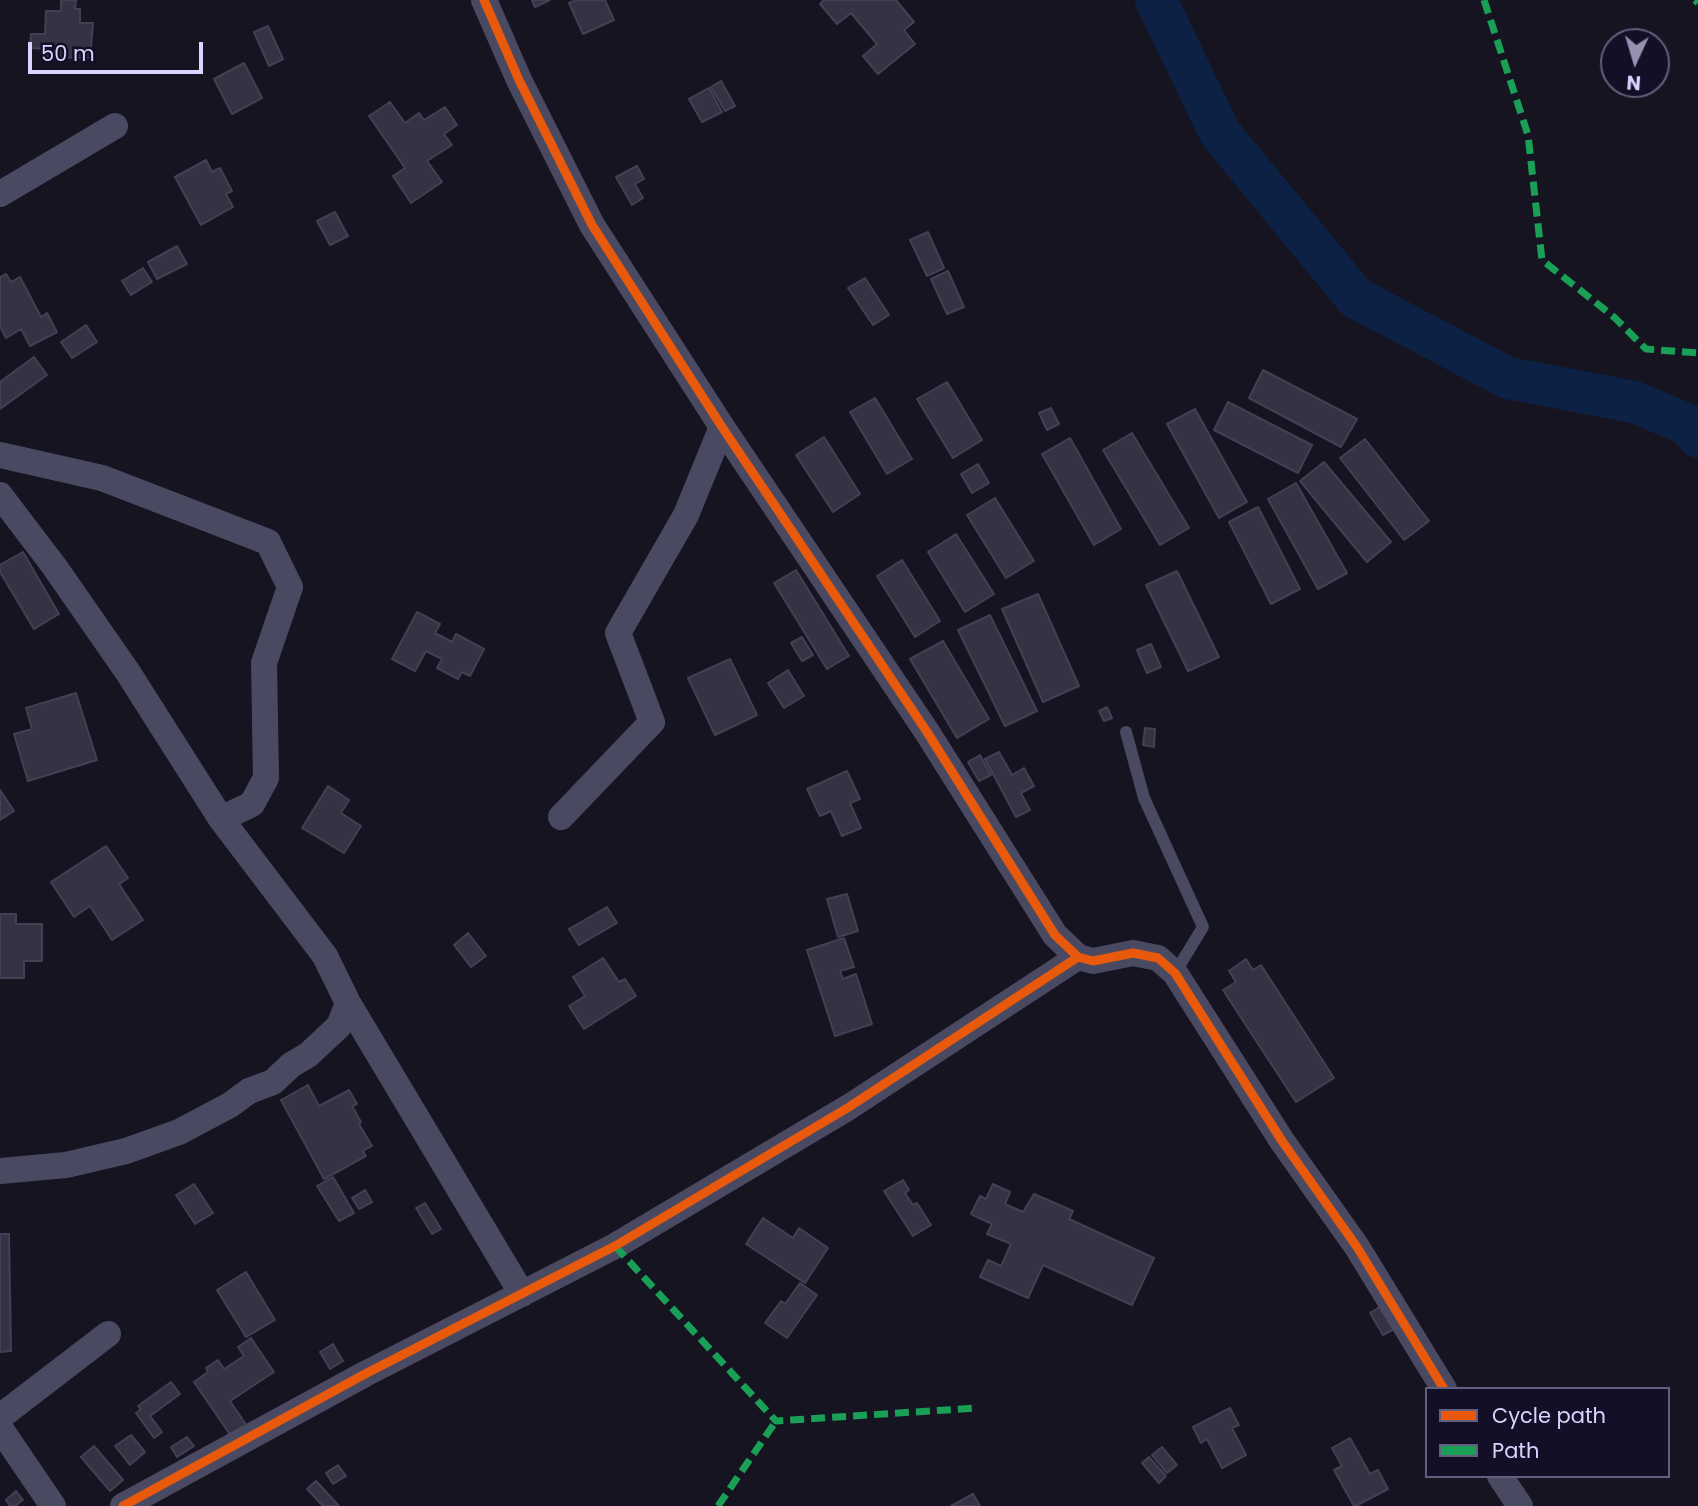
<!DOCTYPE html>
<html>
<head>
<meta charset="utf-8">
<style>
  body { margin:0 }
  #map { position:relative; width:1698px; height:1506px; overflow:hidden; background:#161421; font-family:Poppins,sans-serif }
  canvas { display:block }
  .legend { position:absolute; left:1425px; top:1387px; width:245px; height:91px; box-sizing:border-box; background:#130f26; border:2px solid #625e7d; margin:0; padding:9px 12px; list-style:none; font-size:21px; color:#d9d4ff }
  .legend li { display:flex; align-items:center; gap:14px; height:35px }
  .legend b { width:35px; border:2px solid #625e7d }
  .north { position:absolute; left:1600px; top:28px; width:70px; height:70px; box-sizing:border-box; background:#130f26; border:2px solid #625e7d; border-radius:50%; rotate:184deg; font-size:19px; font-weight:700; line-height:28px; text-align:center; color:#d9d4ff }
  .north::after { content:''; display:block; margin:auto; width:24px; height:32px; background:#9591b1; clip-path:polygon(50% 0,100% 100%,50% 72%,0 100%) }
  .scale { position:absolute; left:28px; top:42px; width:175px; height:32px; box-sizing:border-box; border:4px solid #d9d4ff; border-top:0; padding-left:9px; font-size:21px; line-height:24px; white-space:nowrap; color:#d9d4ff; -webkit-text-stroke:5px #130f26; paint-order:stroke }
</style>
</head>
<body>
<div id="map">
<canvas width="1698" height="1506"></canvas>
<ul class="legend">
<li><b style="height:9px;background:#e8590c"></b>Cycle path</li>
<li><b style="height:9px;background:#1a9f57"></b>Path</li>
</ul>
<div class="north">N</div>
<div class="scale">50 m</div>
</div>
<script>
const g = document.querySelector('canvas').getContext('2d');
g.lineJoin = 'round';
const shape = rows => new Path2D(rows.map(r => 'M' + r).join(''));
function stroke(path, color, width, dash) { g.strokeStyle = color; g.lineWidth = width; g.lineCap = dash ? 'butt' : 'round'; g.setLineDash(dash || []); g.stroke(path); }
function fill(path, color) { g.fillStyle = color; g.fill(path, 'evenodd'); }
stroke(shape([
  [1156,0,1220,133,1356,298,1508,378,1634,402,1689,425,1698,437]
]), '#0d2144', 42);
const building = shape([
  [61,0,76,0,75,9,80,9,80,23,93,23,90,58,45,57,46,49,30,48,31,34,45,34,46,11,61,11,61,0],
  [532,0,550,0,535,7,532,0],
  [576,0,605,0,614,20,583,34,569,3,576,0],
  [824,0,896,0,914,22,904,30,915,44,878,74,863,56,877,44,851,13,837,24,820,4,824,0],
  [268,26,283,59,269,66,254,32,268,26],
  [244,63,262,98,232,114,214,79,244,63],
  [721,81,735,106,725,111,711,87,721,81],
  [709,88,722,112,702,122,689,99,709,88],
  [390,102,405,123,419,113,424,120,445,107,457,125,444,134,452,145,427,161,442,182,411,203,393,176,405,168,369,116,390,102],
  [206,160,212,172,220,168,232,191,226,194,233,207,201,225,175,177,206,160],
  [637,166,644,179,635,184,643,198,632,205,616,177,637,166],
  [335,212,348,236,330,245,317,221,335,212],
  [928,232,944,268,927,276,910,240,928,232],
  [177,246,187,264,157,279,148,262,177,246],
  [143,268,152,282,131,295,122,281,143,268],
  [948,271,964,307,947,314,931,279,948,271],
  [6,274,11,282,20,277,41,317,47,313,57,332,30,346,21,329,6,338,0,326,0,277,6,274],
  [865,278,889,315,873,325,848,288,865,278],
  [86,325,97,342,72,358,61,342,86,325],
  [34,357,47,375,0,409,0,382,34,357],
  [1263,370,1357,419,1341,447,1249,398,1263,370],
  [947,382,982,440,953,458,917,399,947,382],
  [875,398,912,459,887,474,850,412,875,398],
  [1228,402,1312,445,1298,473,1214,430,1228,402],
  [1051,408,1059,424,1047,430,1039,413,1051,408],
  [1195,409,1247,502,1219,518,1167,424,1195,409],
  [1132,433,1189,528,1160,545,1103,450,1132,433],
  [824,437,860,494,833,512,796,455,824,437],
  [1070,438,1121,529,1094,545,1042,454,1070,438],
  [1365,439,1429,521,1404,540,1340,458,1365,439],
  [1324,462,1391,542,1367,562,1300,481,1324,462],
  [978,464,989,483,972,493,961,474,978,464],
  [1296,483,1347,573,1318,589,1268,499,1296,483],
  [995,498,1034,561,1006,578,967,515,995,498],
  [1258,507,1300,589,1271,604,1229,522,1258,507],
  [956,534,994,594,965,612,928,552,956,534],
  [23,552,59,614,34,629,0,572,0,565,23,552],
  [902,560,940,621,915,637,877,576,902,560],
  [796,570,849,656,827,669,774,583,796,570],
  [1177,571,1219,657,1188,671,1146,585,1177,571],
  [1038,594,1079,686,1043,702,1002,609,1038,594],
  [417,612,440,624,435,633,452,642,456,634,484,649,470,676,462,672,458,679,437,668,442,659,426,651,415,671,392,659,417,612],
  [990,615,1037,711,1005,726,958,630,990,615],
  [802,637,813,655,802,661,791,643,802,637],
  [943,641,989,719,957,738,910,659,943,641],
  [1151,644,1161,667,1147,673,1137,650,1151,644],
  [730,659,757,715,715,735,688,678,730,659],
  [788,670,804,696,784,708,768,683,788,670],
  [76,693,97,760,28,781,14,734,32,729,26,708,76,693],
  [1107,707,1112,718,1104,721,1099,711,1107,707],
  [1145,728,1155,729,1154,747,1143,745,1145,728],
  [999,752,1012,775,1024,768,1034,786,1021,793,1030,810,1016,817,985,759,999,752],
  [980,755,991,775,979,781,968,762,980,755],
  [847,771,860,799,850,803,861,828,842,836,831,811,820,816,807,789,847,771],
  [328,786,349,800,341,813,361,826,344,853,302,828,328,786],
  [0,790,14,811,0,820,0,790],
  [106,846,128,878,119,884,143,920,112,940,90,906,74,917,51,882,106,846],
  [847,894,858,931,838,937,827,899,847,894],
  [607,907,617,923,579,945,569,929,607,907],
  [0,914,16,914,16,924,42,924,42,961,24,961,24,978,0,978,0,914],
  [468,933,486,956,471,967,454,945,468,933],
  [844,938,854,967,840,971,843,979,856,974,872,1024,835,1036,807,950,844,938],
  [603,958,619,982,625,979,636,996,584,1029,569,1006,585,996,573,977,603,958],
  [1246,959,1253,970,1261,965,1334,1078,1296,1102,1223,990,1236,982,1229,971,1246,959],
  [308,1085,319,1106,349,1090,357,1104,352,1106,361,1122,359,1124,372,1146,363,1151,366,1156,324,1179,281,1100,308,1085],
  [333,1177,354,1213,339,1221,317,1186,333,1177],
  [903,1180,909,1190,905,1193,913,1205,917,1203,931,1225,913,1236,884,1191,903,1180],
  [194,1184,213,1213,195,1224,176,1195,194,1184],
  [993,1184,1010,1192,1005,1204,1023,1212,1034,1194,1073,1211,1069,1219,1154,1258,1132,1305,1043,1265,1028,1298,980,1277,988,1260,1001,1266,1011,1244,987,1234,992,1224,971,1214,980,1196,986,1199,993,1184],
  [365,1190,372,1202,359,1209,352,1198,365,1190],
  [425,1203,441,1229,432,1234,416,1208,425,1203],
  [763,1218,793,1238,799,1228,828,1248,805,1283,746,1244,763,1218],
  [0,1234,9,1234,11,1351,0,1352,0,1234],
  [246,1272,275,1320,246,1337,217,1290,246,1272],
  [800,1283,817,1295,787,1338,765,1323,781,1301,785,1304,800,1283],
  [1383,1305,1396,1328,1383,1335,1370,1313,1383,1305],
  [251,1338,274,1372,230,1401,247,1426,231,1436,194,1382,208,1372,206,1368,218,1360,224,1369,244,1356,238,1347,251,1338],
  [333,1344,343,1361,330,1369,320,1352,333,1344],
  [171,1382,180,1394,150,1416,162,1432,154,1438,136,1413,141,1409,138,1406,171,1382],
  [1230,1408,1239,1425,1232,1428,1246,1455,1222,1468,1207,1439,1201,1443,1193,1427,1230,1408],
  [131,1435,145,1452,130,1465,115,1446,131,1435],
  [187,1437,194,1446,177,1457,171,1447,187,1437],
  [1350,1438,1370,1474,1378,1470,1388,1489,1356,1506,1354,1506,1334,1470,1342,1466,1332,1448,1350,1438],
  [94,1446,123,1480,110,1491,81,1457,94,1446],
  [1162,1447,1177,1465,1167,1473,1152,1455,1162,1447],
  [1149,1457,1166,1476,1159,1483,1142,1463,1149,1457],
  [338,1465,346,1476,333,1484,326,1473,338,1465],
  [316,1481,339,1506,323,1506,307,1489,316,1481],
  [16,1491,23,1500,15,1506,10,1506,6,1500,16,1491],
  [973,1494,980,1506,951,1506,973,1494]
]);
fill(building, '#343243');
stroke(building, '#433f54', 2);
stroke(shape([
  [1126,732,1144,798,1203,927,1175,973]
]), '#4a4962', 12);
stroke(shape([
  [484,0,519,80,592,225,722,427,927,732,1055,935,1078,957,1093,961,1133,953,1158,958,1175,973,1282,1141,1357,1247,1444,1389],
  [0,194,115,126],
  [0,455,102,478,268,542,290,587,264,663,266,778,252,804,221,819],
  [0,495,54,566,127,671,221,819,325,956,348,1003,339,1026,308,1055,291,1065,273,1082,249,1091,230,1105,179,1132,126,1151,66,1165,0,1171],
  [561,817,652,722,618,633,686,515,722,427],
  [348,1003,522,1294],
  [0,1417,108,1334],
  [0,1428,53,1506],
  [1500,1476,1520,1506],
  [123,1506,365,1374,615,1246,849,1107,1078,957]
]), '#4a4962', 26);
stroke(shape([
  [1484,0,1528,135,1542,260,1614,317,1646,349,1698,353],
  [1695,0,1698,3],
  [615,1246,776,1421,976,1408],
  [718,1506,776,1421]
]), '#1a9f57', 7, [14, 7]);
stroke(shape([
  [484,0,519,80,592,225,722,427,927,732,1055,935,1078,957,1093,961,1133,953,1158,958,1175,973,1282,1141,1357,1247,1444,1389],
  [123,1506,365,1374,615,1246,849,1107,1078,957]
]), '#e8590c', 9);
</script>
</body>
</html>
